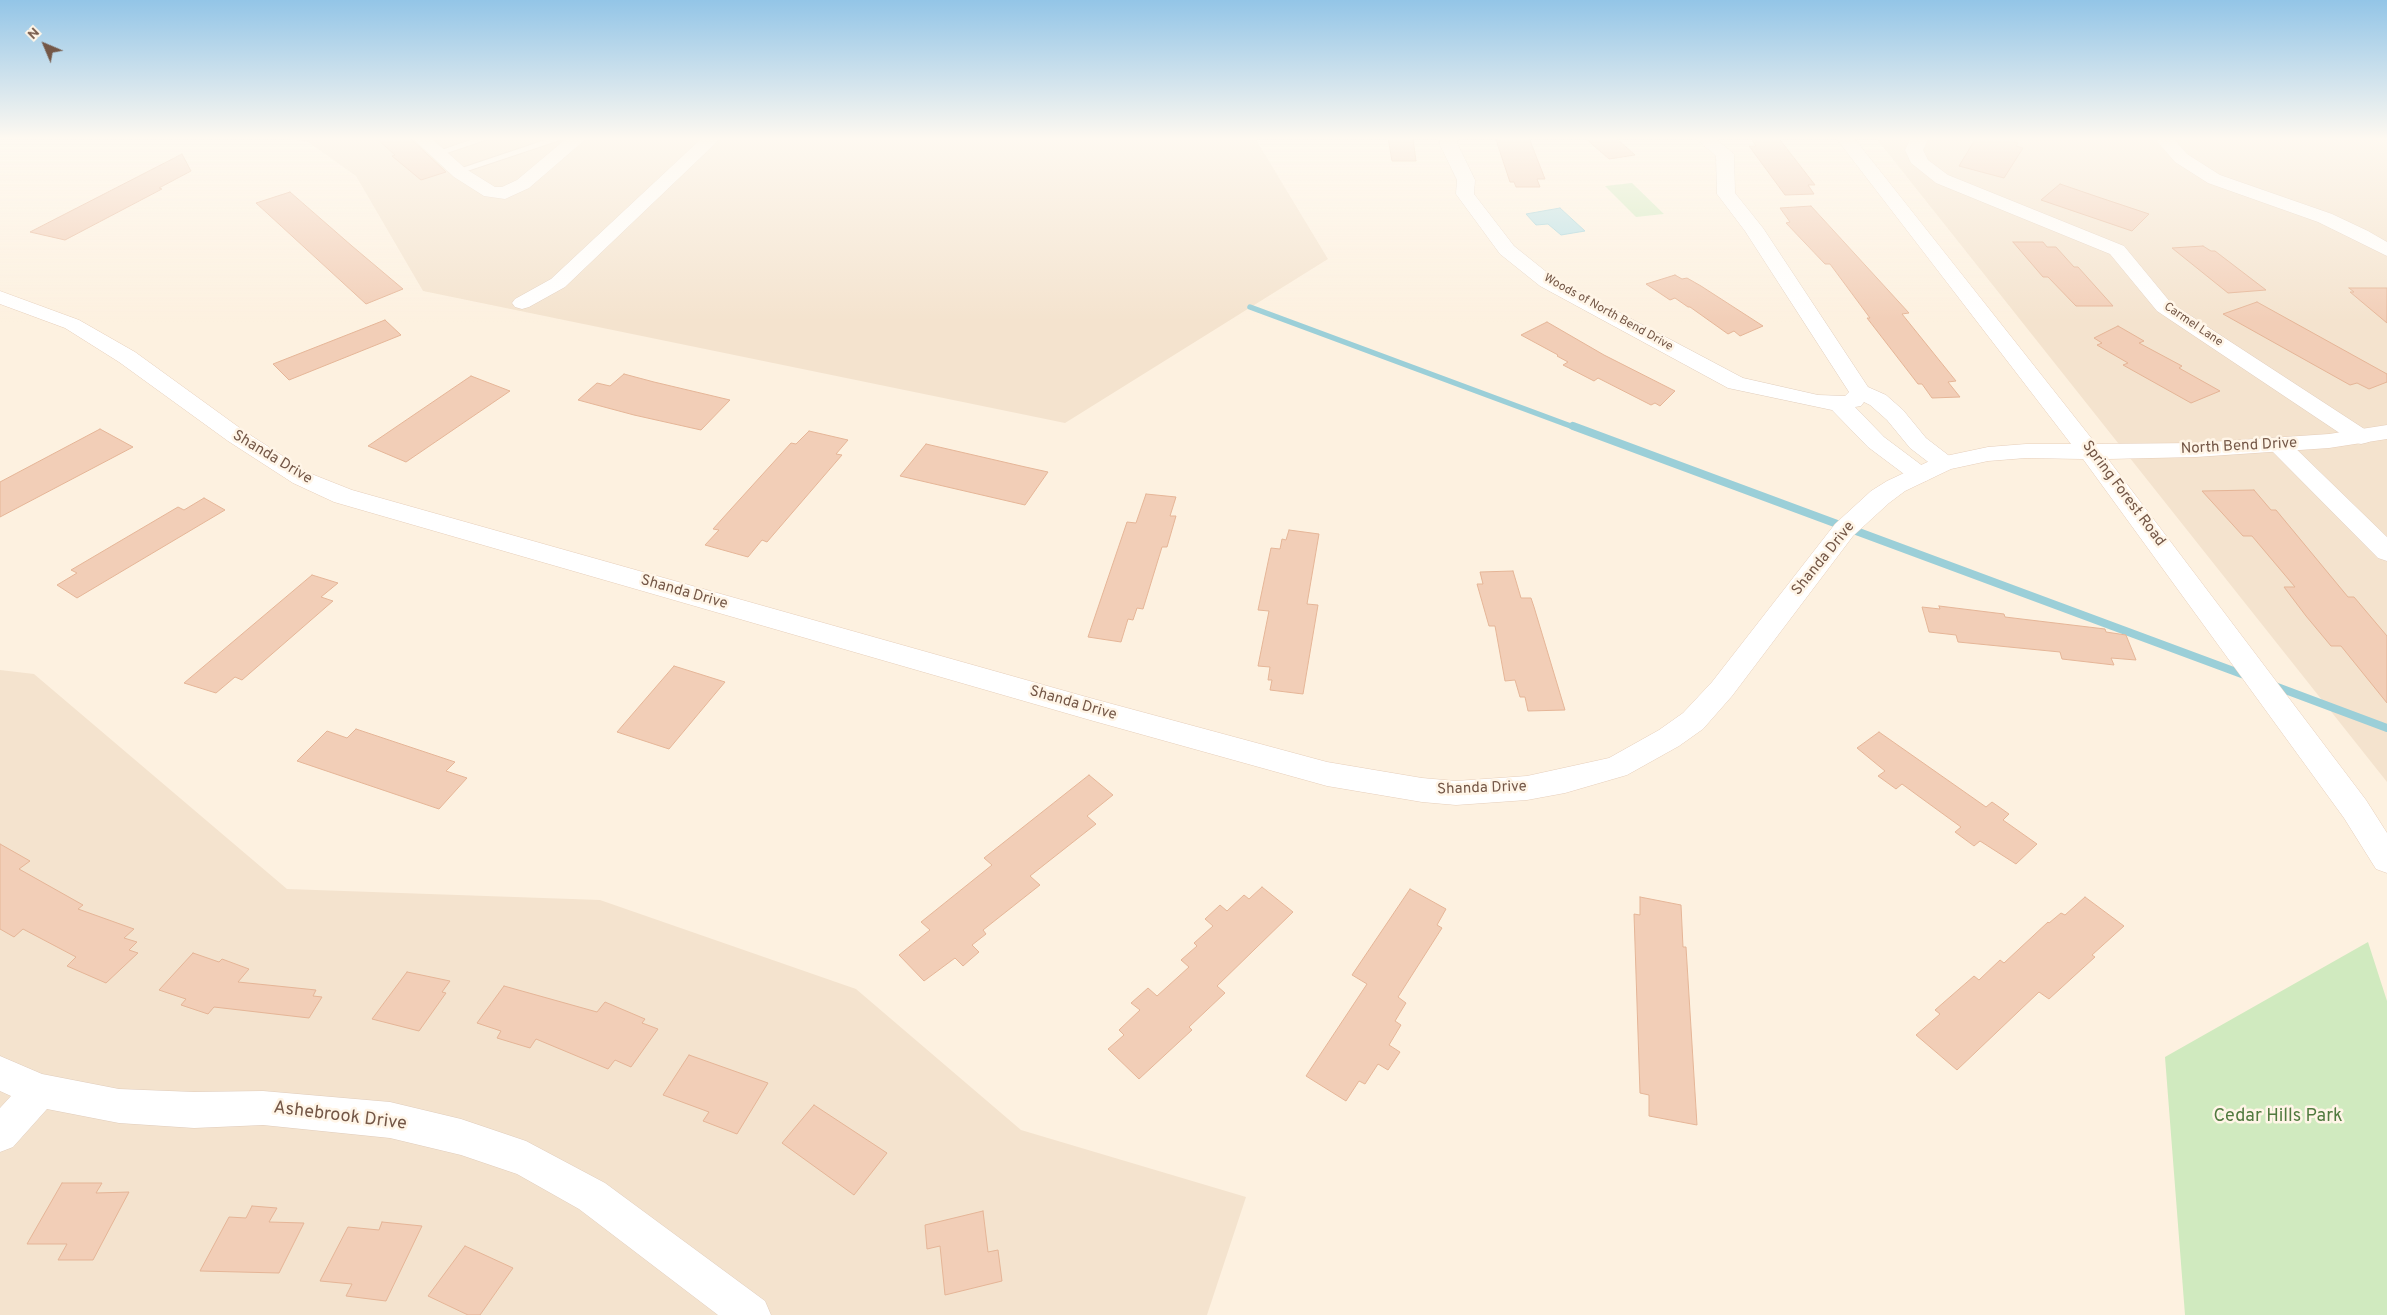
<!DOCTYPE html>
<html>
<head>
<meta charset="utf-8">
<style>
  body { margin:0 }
  #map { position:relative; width:2387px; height:1315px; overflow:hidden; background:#fdf1e0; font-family:Overpass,sans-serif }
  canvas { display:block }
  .north { position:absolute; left:20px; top:20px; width:50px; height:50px; -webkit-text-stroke:4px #fff5e7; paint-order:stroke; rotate:315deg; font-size:14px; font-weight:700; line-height:20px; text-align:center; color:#745747 }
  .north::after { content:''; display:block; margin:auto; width:18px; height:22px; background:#745747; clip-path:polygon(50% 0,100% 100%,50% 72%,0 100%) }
</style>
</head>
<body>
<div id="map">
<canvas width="2387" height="1315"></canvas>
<div class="north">N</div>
</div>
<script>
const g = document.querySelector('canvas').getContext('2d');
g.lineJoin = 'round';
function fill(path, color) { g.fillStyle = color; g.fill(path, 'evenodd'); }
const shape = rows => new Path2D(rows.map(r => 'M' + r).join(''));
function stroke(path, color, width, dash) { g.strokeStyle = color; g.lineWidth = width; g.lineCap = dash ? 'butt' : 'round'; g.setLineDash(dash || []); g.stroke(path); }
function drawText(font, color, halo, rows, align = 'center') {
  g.font = font + ' Overpass,sans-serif'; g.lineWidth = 5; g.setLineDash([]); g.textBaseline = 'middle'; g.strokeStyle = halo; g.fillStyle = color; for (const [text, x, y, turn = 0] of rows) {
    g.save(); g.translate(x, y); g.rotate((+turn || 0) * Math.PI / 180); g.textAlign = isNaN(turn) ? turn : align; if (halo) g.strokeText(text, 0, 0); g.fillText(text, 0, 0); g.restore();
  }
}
fill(shape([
  [284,138,1255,138,1328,259,1065,423,423,291,356,176,308,142],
  [1876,138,2387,138,2387,782],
  [0,670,34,674,287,889,600,900,856,989,1021,1130,1246,1197,1207,1315,0,1315]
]), '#f4e3ce');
fill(shape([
  [1632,183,1664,214,1636,217,1605,186],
  [2368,942,2387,1001,2387,1315,2185,1315,2165,1057]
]), '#d0eabf');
const water = shape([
  [1560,208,1585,231,1561,235,1548,224,1536,225,1526,214,1560,208]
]);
fill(water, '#b5dfe6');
stroke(water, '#9bcfd8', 1);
stroke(shape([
  [1250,307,1576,428]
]), '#9bcfd8', 5.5);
stroke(shape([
  [1573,426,2247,676],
  [2272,685,2387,728]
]), '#9bcfd8', 8);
const building = shape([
  [376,138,410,138,446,172,421,180,392,156,395,155,376,138],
  [1388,138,1413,138,1416,161,1392,161,1388,138],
  [1502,138,1529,138,1545,179,1537,179,1540,187,1516,187,1514,182,1510,182,1496,140,1502,138],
  [1585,138,1616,138,1635,155,1609,159,1585,138],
  [1776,138,1781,141,1815,185,1808,185,1814,194,1785,195,1749,146,1756,146,1751,139,1776,138],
  [1976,138,2016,138,2014,142,2018,143,2016,146,2023,148,2004,178,1959,166,1976,138],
  [182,154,191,171,159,188,162,189,65,240,30,232,182,154],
  [2060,184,2101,198,2149,214,2132,231,2041,200,2060,184],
  [290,192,352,246,403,289,366,304,256,203,290,192],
  [1811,206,1909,313,1902,314,1956,381,1948,382,1960,397,1932,398,1922,384,1918,384,1867,318,1870,318,1830,264,1825,264,1786,223,1790,222,1780,208,1811,206],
  [2013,242,2043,242,2047,247,2056,247,2074,267,2078,267,2113,306,2076,306,2048,277,2043,277,2013,242],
  [2203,246,2211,251,2215,251,2266,290,2228,293,2172,248,2203,246],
  [1675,275,1682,279,1687,278,1701,286,1763,326,1740,336,1734,331,1728,334,1690,307,1688,307,1675,298,1670,300,1646,284,1675,275],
  [2349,288,2387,288,2387,323,2350,292,2354,292,2349,288],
  [2257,302,2387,374,2387,382,2369,389,2357,383,2350,385,2223,314,2257,302],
  [385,320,401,335,289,380,273,364,385,320],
  [1547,322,1604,355,1675,391,1660,406,1655,403,1651,405,1598,378,1594,381,1563,365,1568,362,1557,356,1558,355,1521,335,1547,322],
  [2118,326,2144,341,2139,343,2182,366,2179,368,2220,391,2191,403,2123,365,2128,363,2097,345,2102,343,2094,338,2118,326],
  [624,374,654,382,730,400,701,430,634,415,578,400,597,383,610,386,624,374],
  [471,376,510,391,406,462,368,446,471,376],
  [100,429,133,447,0,517,0,482,100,429],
  [809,431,848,440,836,454,842,455,767,542,762,540,748,557,705,545,719,530,713,529,731,509,791,443,796,444,809,431],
  [926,444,1021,466,1048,472,1025,505,900,476,926,444],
  [2254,490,2271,510,2276,510,2348,597,2354,597,2387,636,2387,703,2341,646,2331,646,2306,616,2284,587,2295,587,2252,536,2243,536,2202,491,2254,490],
  [1146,494,1176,497,1170,516,1176,516,1167,547,1162,547,1143,609,1137,608,1133,620,1128,619,1121,642,1088,637,1127,522,1136,523,1146,494],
  [204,498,225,510,77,598,57,585,77,573,71,570,178,507,184,510,204,498],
  [1289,530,1319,534,1307,604,1318,605,1303,694,1270,690,1272,680,1268,680,1270,667,1258,666,1269,611,1258,610,1271,548,1280,549,1282,539,1286,540,1289,530],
  [1513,571,1521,598,1531,598,1534,607,1565,710,1528,711,1525,697,1520,697,1515,680,1505,681,1495,626,1489,626,1477,584,1483,584,1480,572,1513,571],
  [312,575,338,583,321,597,333,601,242,680,235,677,216,693,184,683,312,575],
  [1939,606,2004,614,2005,617,2105,629,2106,632,2126,635,2136,660,2111,658,2114,665,2062,659,2060,652,1958,642,1956,635,1929,632,1922,607,1940,609,1939,606],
  [674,666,725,682,669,749,617,732,674,666],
  [356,729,455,762,446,771,467,778,439,809,297,761,327,731,347,738,356,729],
  [1879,732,1986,807,1992,802,2009,814,2003,820,2037,844,2016,864,1980,841,1974,846,1955,832,1961,827,1917,795,1902,784,1896,789,1878,776,1885,771,1857,748,1879,732],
  [1089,775,1113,795,1087,816,1096,824,1030,876,1040,885,983,930,986,934,972,945,979,952,963,966,955,958,924,981,899,955,930,930,921,922,992,865,984,858,1089,775],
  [0,844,30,861,19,869,83,905,78,909,134,929,124,938,137,942,129,950,138,953,106,983,67,966,76,957,23,929,14,937,0,929,0,844],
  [1262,887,1293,912,1217,986,1225,993,1189,1027,1192,1030,1139,1079,1108,1049,1124,1035,1119,1030,1140,1010,1131,1003,1148,988,1157,996,1189,967,1181,960,1197,946,1194,943,1213,926,1205,919,1220,905,1227,911,1244,895,1249,899,1262,887],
  [1410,889,1446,909,1437,925,1442,928,1398,997,1406,1003,1395,1021,1401,1025,1389,1045,1400,1052,1388,1070,1378,1064,1365,1084,1359,1081,1346,1101,1306,1076,1367,984,1352,975,1410,889],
  [1640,897,1681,905,1683,947,1686,947,1697,1125,1649,1116,1649,1095,1640,1093,1634,914,1640,915,1640,897],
  [2085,897,2124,926,2092,955,2095,957,2049,999,2039,992,1957,1070,1916,1035,1940,1014,1935,1010,1974,976,1979,980,2000,960,2004,963,2048,922,2049,923,2061,913,2065,915,2085,897],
  [193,953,219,962,222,959,249,969,238,982,316,990,313,996,322,997,309,1018,214,1007,208,1014,181,1005,186,999,159,990,193,953],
  [407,972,450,981,442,992,446,993,419,1031,372,1019,407,972],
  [504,986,597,1012,605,1002,645,1019,642,1023,658,1029,631,1067,615,1060,608,1069,536,1039,530,1048,497,1038,501,1031,477,1023,504,986],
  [689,1055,768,1083,737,1134,703,1121,709,1112,663,1095,689,1055],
  [814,1105,887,1153,854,1195,782,1143,814,1105],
  [62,1183,102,1183,96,1193,129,1192,93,1260,58,1260,67,1244,27,1244,62,1183],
  [252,1206,277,1208,269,1222,304,1223,279,1273,200,1271,229,1217,246,1218,252,1206],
  [983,1211,988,1252,998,1250,1002,1281,945,1295,940,1246,927,1249,925,1225,983,1211],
  [382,1222,422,1226,386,1301,346,1296,352,1284,320,1281,348,1227,379,1230,382,1222],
  [465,1246,513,1268,480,1315,468,1315,428,1296,465,1246]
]);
fill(building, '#f2ceb7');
stroke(building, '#e5b597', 1);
const lane = shape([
  [476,138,491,138,441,155,433,153,476,138],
  [551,138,566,138,458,174,453,171,551,138]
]);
const street = shape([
  [412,138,431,138,466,169,495,187,502,187,517,180,567,138,587,138,529,188,505,199,484,196,454,177,412,138],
  [702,138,721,138,565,287,529,307,522,309,515,307,512,303,515,299,551,279,702,138],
  [1441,138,1459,138,1457,143,1475,180,1474,194,1514,246,1554,278,1743,378,1818,395,1845,396,1849,392,1745,231,1717,194,1716,156,1695,138,1715,138,1734,154,1735,193,1763,228,1868,387,1886,395,1903,410,1926,438,1952,458,1956,463,1952,468,1944,470,1936,468,1910,448,1887,420,1870,405,1864,402,1861,406,1855,407,1884,437,1928,470,1932,475,1928,480,1920,483,1912,480,1868,447,1832,410,1728,388,1540,286,1500,254,1456,194,1457,180,1439,143,1441,138],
  [1911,138,1929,138,1923,150,1928,160,1948,175,2124,246,2171,303,2369,432,2373,437,2369,442,2361,444,2353,442,2157,311,2110,254,1936,183,1911,163,1905,150,1911,138],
  [2154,138,2173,138,2187,154,2220,175,2332,214,2368,231,2387,242,2387,256,2318,222,2208,183,2175,162,2154,138],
  [2279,438,2287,440,2387,537,2387,561,2378,558,2271,450,2267,445,2271,440,2279,438],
  [0,1056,42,1074,119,1089,194,1092,263,1091,390,1102,461,1119,526,1141,605,1183,765,1301,771,1315,718,1315,579,1209,517,1174,461,1155,390,1138,263,1125,194,1128,119,1123,47,1109,13,1147,0,1152,0,1108,11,1096,0,1091,0,1056]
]);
const secondary = shape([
  [1836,138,1854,138,2096,444,2196,443,2329,434,2387,425,2387,439,2329,448,2196,457,2108,459,2366,800,2387,833,2387,873,2376,869,2344,818,2083,459,2026,458,1988,461,1951,469,1905,491,1889,503,1853,536,1732,696,1703,729,1679,746,1627,775,1565,793,1527,800,1456,805,1422,802,1327,786,1090,720,334,502,293,483,228,441,119,362,65,328,0,304,0,291,79,320,135,352,244,431,309,473,352,490,1090,698,1327,762,1422,778,1456,781,1527,776,1609,758,1659,730,1683,713,1712,682,1835,524,1871,491,1887,481,1936,458,1988,447,2026,444,2071,444,1836,138]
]);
stroke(lane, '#e1cdbc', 2);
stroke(street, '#e1cdbc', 1);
stroke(secondary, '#e6ceba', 1);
fill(lane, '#fff');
fill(street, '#fff');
fill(secondary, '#fff');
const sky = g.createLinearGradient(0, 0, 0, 322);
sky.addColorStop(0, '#93c5e7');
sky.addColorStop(0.43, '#fef9f1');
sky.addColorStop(1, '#fef9f100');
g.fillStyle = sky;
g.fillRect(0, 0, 2387, 322);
drawText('12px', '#745747', '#fff5e7', [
  ["Woods of North Bend Drive",1608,313,29],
  ["Carmel Lane",2193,325,34]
]);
drawText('15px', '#745747', '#fff5e7', [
  ["North Bend Drive",2239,447,-3],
  ["Shanda Drive",272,458,31],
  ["Spring Forest Road",2123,494,53],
  ["Shanda Drive",1824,559,-51],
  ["Shanda Drive",684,593,16],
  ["Shanda Drive",1073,704,16],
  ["Shanda Drive",1482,789,-2]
]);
drawText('18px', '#745747', '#fff5e7', [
  ["Ashebrook Drive",340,1117,7]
]);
drawText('18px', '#517a3f', '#fff5e7', [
  ["Cedar Hills Park",2278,1117]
]);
</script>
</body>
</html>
